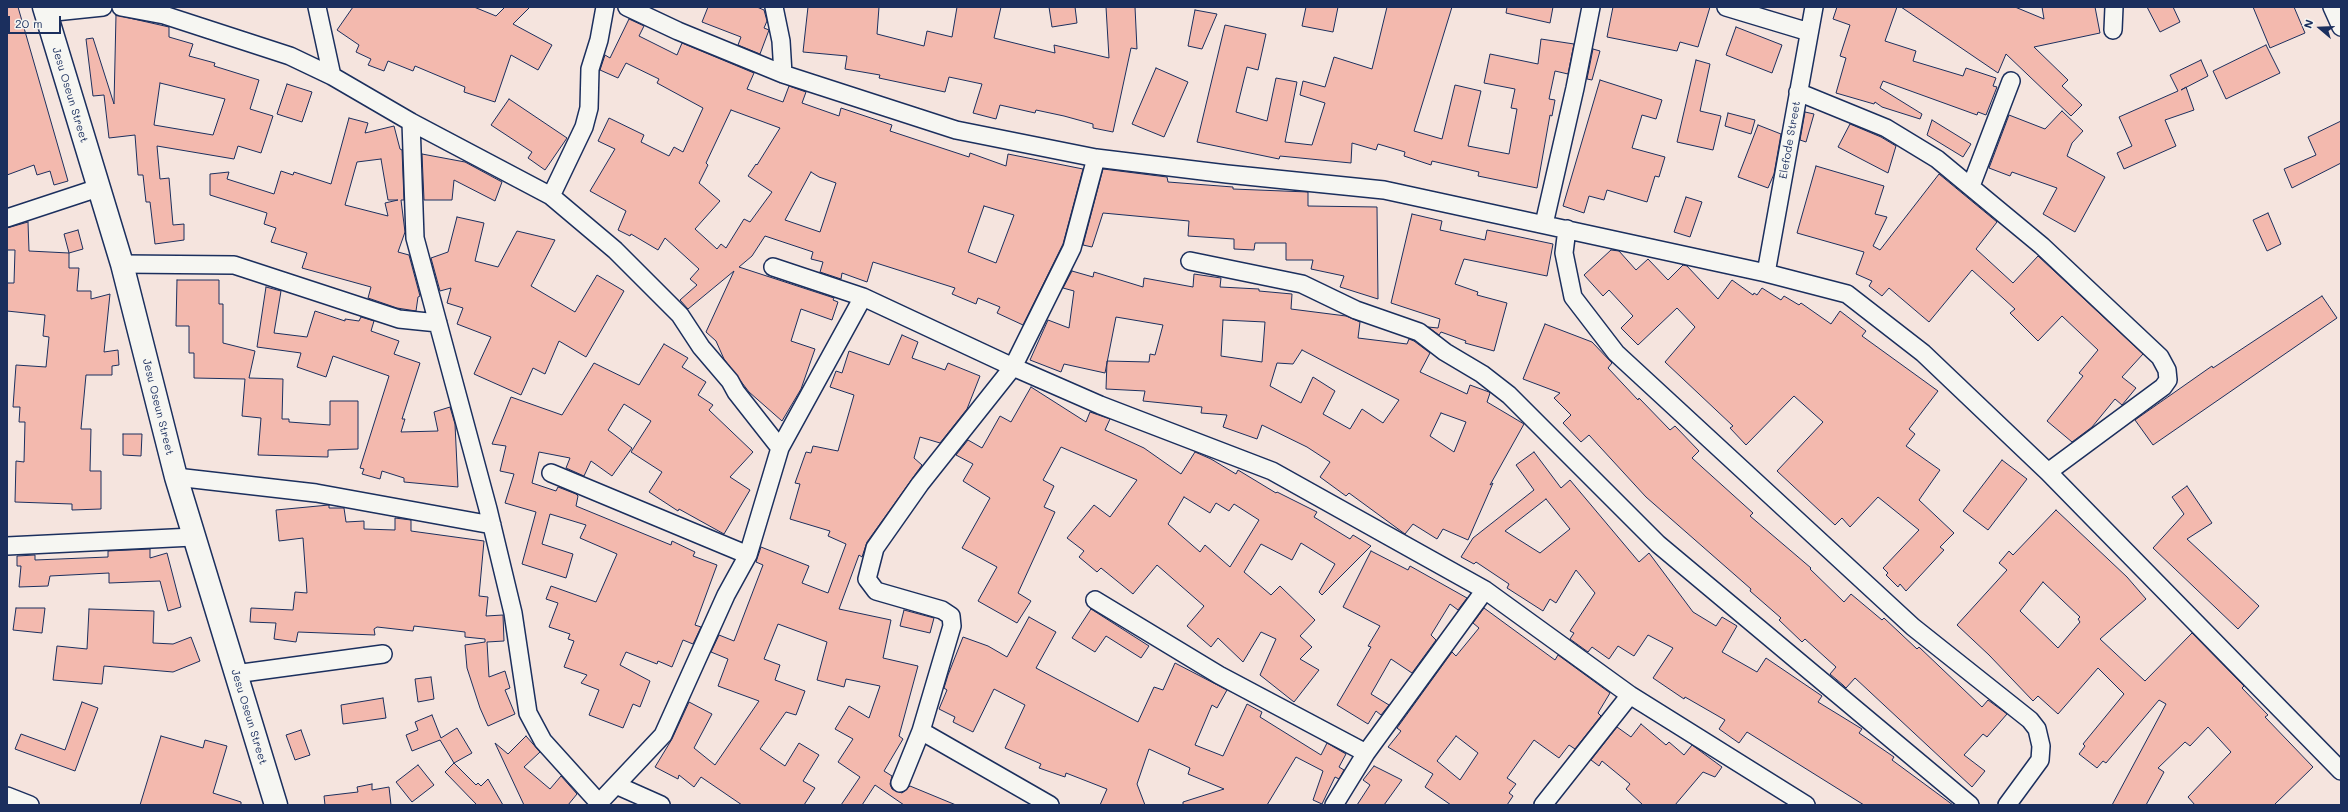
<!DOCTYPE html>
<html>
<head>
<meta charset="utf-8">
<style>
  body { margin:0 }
  #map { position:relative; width:2348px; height:812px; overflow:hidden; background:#f5e4de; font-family:Mali,sans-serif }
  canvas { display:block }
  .frame { position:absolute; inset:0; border:8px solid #1b2f5e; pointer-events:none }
  .north { position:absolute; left:2300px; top:8px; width:40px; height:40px; -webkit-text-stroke:3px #f6f6f2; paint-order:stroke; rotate:289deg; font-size:11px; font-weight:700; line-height:16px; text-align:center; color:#1b2f5e }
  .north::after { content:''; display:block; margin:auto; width:14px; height:18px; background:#1b2f5e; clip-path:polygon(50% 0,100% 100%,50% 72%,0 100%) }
  .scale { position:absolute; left:8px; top:16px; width:53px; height:18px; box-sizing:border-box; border:2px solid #1b2f5e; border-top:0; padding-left:5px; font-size:12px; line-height:14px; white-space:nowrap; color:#1b2f5e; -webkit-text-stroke:3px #f6f6f2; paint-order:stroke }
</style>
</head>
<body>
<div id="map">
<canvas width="2348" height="812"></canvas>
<div class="frame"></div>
<div class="north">N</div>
<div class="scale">20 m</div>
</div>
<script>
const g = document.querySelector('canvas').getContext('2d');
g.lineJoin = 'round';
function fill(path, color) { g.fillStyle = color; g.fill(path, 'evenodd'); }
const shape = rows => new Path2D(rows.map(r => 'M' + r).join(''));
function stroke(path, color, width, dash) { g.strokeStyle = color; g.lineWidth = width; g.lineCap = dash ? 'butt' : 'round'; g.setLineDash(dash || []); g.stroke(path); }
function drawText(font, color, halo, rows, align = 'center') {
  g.font = font + ' Mali,sans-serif'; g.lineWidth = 3; g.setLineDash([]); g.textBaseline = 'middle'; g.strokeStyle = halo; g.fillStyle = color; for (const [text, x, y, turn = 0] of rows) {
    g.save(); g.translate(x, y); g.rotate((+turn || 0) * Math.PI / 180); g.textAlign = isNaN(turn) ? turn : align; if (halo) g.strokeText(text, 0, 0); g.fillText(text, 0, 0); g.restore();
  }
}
const building = shape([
  [7,7,18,7,68,181,54,185,50,171,37,175,34,165,7,175,7,7],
  [353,7,474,7,496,16,505,7,530,7,513,24,552,45,538,70,511,55,495,102,464,92,465,87,415,66,413,71,388,61,384,71,368,65,371,59,356,52,359,45,337,30,353,7],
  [708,7,757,7,764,10,767,21,764,28,769,30,760,54,738,45,741,37,702,22,708,7],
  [808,7,879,7,877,34,924,46,927,31,952,37,957,7,1001,7,994,38,1055,53,1054,45,1109,58,1106,7,1135,7,1137,49,1131,48,1113,132,1093,128,1093,124,1064,116,1036,110,1035,113,1000,105,996,119,973,113,982,84,949,77,945,92,879,78,880,75,845,69,847,56,803,52,808,7],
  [1049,7,1075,7,1077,23,1052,27,1049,7],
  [1306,7,1338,7,1333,32,1302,26,1306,7],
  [1387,7,1452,7,1414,131,1442,139,1455,85,1481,91,1468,146,1509,154,1517,109,1511,108,1515,89,1484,83,1490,54,1538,64,1541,39,1574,44,1568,74,1555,71,1549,99,1555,100,1552,116,1550,115,1537,188,1478,176,1479,172,1432,161,1431,165,1404,156,1405,152,1378,144,1376,150,1352,143,1351,163,1280,156,1279,159,1197,142,1225,25,1266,34,1258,70,1247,67,1236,112,1267,121,1276,78,1297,82,1285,142,1312,145,1325,103,1300,95,1303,81,1325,87,1334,57,1372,69,1387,7],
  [1507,7,1553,7,1550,23,1506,13,1507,7],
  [1613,7,1710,7,1698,47,1680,42,1677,51,1607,37,1613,7],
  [1837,7,1897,7,1885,41,1916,51,1913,61,1963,76,1966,68,1996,78,1993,86,1997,87,1986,115,1978,112,1977,115,1883,81,1880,88,1922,114,1920,119,1882,107,1875,102,1874,104,1836,93,1846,58,1840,56,1850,25,1833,19,1837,7],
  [1901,7,2015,7,2044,19,2042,7,2095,7,2100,33,2034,47,2068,80,2062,86,2082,105,2071,116,2006,54,1998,73,1901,7],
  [2147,7,2173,7,2180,22,2160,32,2147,7],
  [2253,7,2294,7,2305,33,2270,48,2253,7],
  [1195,10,1217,14,1202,49,1188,46,1195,10],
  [116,15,169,27,169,37,193,44,189,56,215,63,214,66,259,80,250,109,273,116,261,153,238,146,234,159,157,146,160,179,169,178,173,225,184,224,184,240,155,244,150,202,146,202,143,175,138,175,135,135,109,138,104,95,93,96,86,39,93,38,114,104,116,15],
  [160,83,225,99,213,135,154,125,160,83],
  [629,19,644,26,639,36,677,55,682,43,754,73,747,89,783,102,789,86,806,92,802,103,839,116,841,108,892,125,890,131,969,157,970,153,1006,166,1008,154,1083,169,1063,244,1023,325,997,313,1000,307,978,298,976,304,952,294,955,288,873,262,867,282,842,273,841,279,820,272,823,262,811,259,813,252,765,236,752,256,739,267,834,298,833,300,838,302,832,320,801,309,791,341,815,349,801,389,782,421,749,392,724,359,716,341,706,332,734,271,688,309,680,300,697,285,690,279,699,269,665,238,658,250,631,234,630,236,618,230,626,211,590,191,615,149,598,141,609,118,644,135,641,142,669,156,674,147,683,152,703,108,657,83,659,79,626,63,618,78,600,70,605,55,610,58,629,19],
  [731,110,780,128,757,165,756,164,748,176,772,192,750,222,744,219,726,248,721,244,717,249,695,229,720,201,699,183,708,165,706,163,731,110],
  [811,172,819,177,836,183,820,232,785,220,811,172],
  [984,206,1014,215,996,263,968,252,984,206],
  [1736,27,1782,45,1772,73,1726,55,1736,27],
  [2266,45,2280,73,2226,99,2213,71,2266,45],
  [1593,49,1600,51,1592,80,1587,79,1593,49],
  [1696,60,1710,64,1700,111,1721,116,1713,150,1677,142,1696,60],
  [2201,60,2208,76,2181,90,2186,87,2194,110,2165,120,2176,146,2124,169,2117,153,2132,146,2119,117,2178,91,2170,75,2201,60],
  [1156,68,1188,82,1164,137,1132,124,1156,68],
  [1600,80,1662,100,1656,119,1642,115,1632,148,1665,157,1659,177,1655,176,1647,202,1607,190,1604,200,1589,196,1584,213,1563,206,1600,80],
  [287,84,312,92,302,122,277,114,287,84],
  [509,99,567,138,545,170,528,158,532,152,491,125,509,99],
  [2062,111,2083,131,2072,143,2067,156,2105,177,2075,232,2043,214,2057,188,2012,172,2010,176,1989,168,2009,115,2045,129,2062,111],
  [1805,112,1814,114,1806,142,1800,140,1805,112],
  [1728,113,1755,120,1751,134,1725,126,1728,113],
  [349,118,368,123,365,133,394,126,400,149,402,150,404,200,401,200,405,232,398,252,409,255,420,296,418,297,416,311,397,308,368,298,371,287,302,268,307,253,271,242,276,228,264,224,267,213,210,195,210,174,229,172,227,179,274,194,281,171,293,175,294,172,331,184,349,118],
  [381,159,388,200,398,200,385,203,388,216,345,205,357,162,381,159],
  [1932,120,1971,144,1963,157,1927,135,1932,120],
  [2341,121,2341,163,2292,188,2284,169,2316,155,2308,137,2341,121],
  [1850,124,1881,137,1896,146,1888,173,1838,147,1850,124],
  [1758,125,1781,134,1774,174,1768,188,1738,177,1758,125],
  [422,154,465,162,502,182,495,201,454,180,452,200,424,200,422,154],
  [1816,166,1884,186,1875,214,1887,217,1873,246,1880,250,1939,174,1997,222,1976,249,2013,283,2038,256,2143,354,2122,377,2136,388,2122,405,2115,399,2092,427,2072,442,2047,421,2083,376,2079,373,2098,350,2062,316,2038,341,2010,313,2015,309,1972,270,1929,322,1889,288,1882,296,1869,286,1872,281,1856,274,1864,252,1797,233,1816,166],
  [1103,169,1167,177,1168,182,1233,187,1233,189,1308,192,1308,206,1377,207,1378,299,1340,287,1344,276,1311,269,1313,260,1286,260,1286,243,1255,243,1254,250,1234,249,1234,239,1188,236,1189,221,1103,213,1092,247,1083,245,1103,169],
  [1686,197,1702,202,1690,237,1674,232,1686,197],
  [2268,213,2281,244,2267,251,2253,220,2268,213],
  [1412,214,1442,221,1440,230,1485,240,1487,230,1553,244,1547,276,1464,259,1455,284,1478,292,1477,295,1507,303,1494,351,1465,343,1466,341,1441,332,1439,335,1428,327,1438,328,1440,319,1391,303,1412,214],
  [457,217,484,223,475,261,498,267,517,231,555,240,531,286,575,312,597,275,624,291,586,357,559,341,545,374,533,368,521,395,474,374,491,337,457,324,463,308,447,303,451,288,440,291,431,258,448,252,457,217],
  [28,222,29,251,69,253,69,268,79,268,77,291,91,291,91,299,110,294,104,352,118,350,119,365,112,366,112,375,86,375,81,429,91,429,90,471,101,471,101,509,72,510,72,504,15,502,16,461,24,462,25,422,19,422,20,407,13,407,16,365,46,367,49,337,43,336,45,315,7,311,7,283,14,283,15,250,7,250,7,228,28,222],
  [78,230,83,249,69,253,64,234,78,230],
  [1611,250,1619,251,1636,270,1648,259,1668,280,1683,265,1687,266,1718,299,1732,280,1753,295,1754,293,1757,295,1762,288,1781,300,1784,296,1799,305,1801,303,1831,324,1840,311,1866,331,1862,336,1938,391,1909,429,1915,434,1906,446,1940,470,1919,500,1954,533,1940,547,1944,550,1906,591,1900,584,1898,587,1886,575,1888,573,1883,568,1919,530,1878,497,1850,527,1842,518,1835,525,1777,471,1823,422,1794,396,1746,445,1730,428,1733,426,1665,362,1695,327,1677,308,1638,345,1621,328,1633,316,1609,290,1603,296,1584,275,1611,250],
  [1072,271,1093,277,1094,272,1143,287,1144,278,1193,287,1194,274,1221,278,1220,287,1259,289,1259,291,1292,294,1291,309,1346,316,1360,322,1358,338,1407,344,1409,339,1414,341,1430,353,1420,372,1467,394,1470,385,1489,392,1490,393,1487,402,1524,424,1490,485,1493,483,1468,540,1443,529,1437,539,1413,524,1405,534,1349,493,1346,496,1320,477,1330,462,1307,447,1262,425,1257,439,1223,427,1227,415,1201,413,1202,407,1143,401,1145,391,1106,389,1107,361,1149,362,1150,354,1155,355,1163,325,1116,317,1105,373,1064,364,1061,372,1030,360,1048,320,1069,328,1074,291,1063,288,1072,271],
  [1223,320,1265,322,1262,362,1221,356,1223,320],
  [1302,350,1399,400,1383,423,1362,409,1350,429,1323,414,1335,391,1313,377,1301,403,1270,386,1277,363,1293,364,1302,350],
  [1441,413,1466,422,1454,452,1430,436,1441,413],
  [177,280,219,280,219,304,223,304,223,343,255,351,249,378,283,379,282,419,289,419,289,422,330,425,330,401,358,401,358,449,328,450,328,457,258,455,261,418,242,416,245,379,194,378,194,353,189,353,189,326,176,326,177,280],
  [266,287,281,291,274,333,307,337,315,311,345,321,345,319,359,321,361,317,374,321,371,331,399,341,394,354,420,363,402,419,405,419,401,432,438,431,434,412,450,407,455,424,458,487,404,482,404,478,382,471,380,479,362,474,364,469,360,468,389,376,333,356,326,377,297,367,301,353,257,347,266,287],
  [2322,296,2337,318,2153,445,2135,420,2212,366,2213,368,2322,296],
  [1545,324,1592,342,1612,363,1608,368,1638,400,1639,398,1670,430,1675,426,1699,451,1692,458,1753,513,1750,516,1811,568,1810,569,1844,602,1851,594,1882,620,1884,618,1917,649,1919,647,1982,707,1988,700,2007,714,1987,737,1983,734,1964,755,1985,771,1972,787,1855,678,1846,688,1843,685,1830,674,1836,667,1805,639,1802,642,1779,620,1781,618,1750,591,1751,589,1646,497,1589,435,1581,442,1563,423,1571,415,1554,398,1560,393,1523,379,1545,324],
  [902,335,918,342,912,358,945,370,948,363,980,376,967,409,940,443,920,437,914,458,922,465,867,542,862,557,859,555,839,609,891,620,883,658,918,666,899,736,903,739,884,771,892,776,890,784,892,789,902,793,910,786,956,805,904,805,875,785,862,805,841,805,860,777,838,762,853,739,835,729,849,706,869,718,880,686,846,679,844,687,817,680,827,642,778,624,764,659,780,665,775,680,805,691,796,715,786,712,760,749,785,766,799,743,819,755,803,781,815,788,804,805,742,805,701,777,694,787,679,775,678,779,655,767,672,739,689,702,712,714,694,748,715,765,759,701,718,686,728,659,711,652,719,635,734,641,763,565,756,562,761,547,809,566,802,583,828,593,846,544,828,536,830,531,790,519,800,484,795,483,806,452,811,453,813,446,838,451,854,395,830,387,836,371,842,373,849,351,889,365,902,335],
  [664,344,688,358,682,367,706,382,698,395,713,405,709,410,753,452,730,477,750,490,724,534,679,509,678,511,649,492,662,472,631,452,651,421,624,404,608,430,632,448,612,476,591,461,584,476,566,468,570,458,539,452,532,483,556,491,558,487,576,494,578,496,576,506,671,545,672,541,695,552,693,556,717,565,695,625,701,627,693,644,683,640,672,667,658,661,657,664,626,652,620,665,650,681,640,707,633,704,623,728,589,715,599,690,581,683,587,675,564,667,574,641,568,639,570,634,549,627,558,603,546,599,551,586,596,602,617,554,580,538,586,525,550,514,542,544,573,554,566,578,522,564,536,512,505,503,514,474,500,471,506,446,492,444,511,397,562,415,594,363,639,385,664,344],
  [1031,387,1086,422,1090,412,1110,419,1105,430,1144,448,1181,474,1195,452,1211,459,1236,474,1238,470,1276,493,1277,492,1317,512,1314,517,1350,539,1353,535,1371,546,1322,595,1319,592,1335,564,1301,543,1292,560,1261,544,1244,572,1271,595,1280,586,1315,620,1300,636,1312,647,1300,659,1319,670,1294,702,1260,675,1276,639,1261,632,1243,662,1218,638,1211,647,1187,626,1204,606,1157,565,1133,594,1101,568,1097,572,1079,557,1084,551,1067,538,1094,505,1110,517,1137,480,1061,447,1043,480,1054,486,1044,507,1055,512,1018,593,1031,601,1017,623,978,601,997,567,962,548,990,498,963,481,973,464,956,455,968,440,982,448,1000,416,1011,422,1031,387],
  [1184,497,1210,513,1216,503,1229,511,1234,504,1259,520,1230,567,1205,545,1200,552,1168,524,1184,497],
  [123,434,142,434,141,456,123,455,123,434],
  [1534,452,1561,488,1570,480,1639,562,1649,553,1693,612,1716,626,1722,617,1737,626,1722,652,1757,672,1766,658,1822,696,1818,702,1862,729,1859,733,1894,757,1892,760,1953,805,1864,805,1747,732,1739,743,1719,729,1725,720,1685,697,1684,699,1653,678,1673,648,1648,635,1634,656,1618,646,1609,659,1592,647,1588,652,1570,639,1574,633,1570,631,1595,593,1576,570,1556,603,1550,599,1543,611,1507,588,1509,584,1476,562,1474,564,1461,557,1473,538,1534,490,1516,465,1534,452],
  [1546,499,1570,529,1540,553,1505,531,1546,499],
  [2002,460,2027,479,1988,530,1963,511,2002,460],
  [2187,486,2212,523,2187,539,2259,606,2238,629,2153,548,2184,514,2172,497,2187,486],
  [329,505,329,508,344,508,346,522,364,521,364,529,395,530,395,518,411,520,411,531,484,541,479,596,488,597,486,616,503,615,504,641,487,642,489,677,505,671,510,688,505,690,515,714,488,726,480,708,467,668,465,645,485,642,485,639,465,637,465,632,414,626,413,631,377,627,374,629,375,635,298,632,296,642,274,639,276,623,250,622,251,608,293,610,295,592,307,593,303,538,279,541,276,510,329,505],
  [2056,510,2127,577,2146,599,2100,639,2145,681,2192,633,2244,686,2242,688,2268,715,2265,717,2313,767,2274,805,2195,805,2188,797,2231,752,2208,727,2190,746,2185,742,2158,768,2164,772,2146,805,2112,805,2166,704,2159,700,2106,763,2103,761,2097,768,2079,754,2085,746,2083,744,2124,694,2098,668,2058,714,2038,696,2033,701,1989,655,1957,625,2007,570,1999,563,2009,551,2013,555,2056,510],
  [2043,582,2080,617,2078,619,2080,622,2058,648,2020,611,2043,582],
  [150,549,150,558,167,553,181,607,168,611,160,581,109,583,109,573,50,576,48,586,19,587,21,566,17,566,17,556,35,555,35,560,108,557,108,551,150,549],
  [1371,551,1408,570,1410,566,1467,598,1458,610,1450,604,1431,635,1436,640,1412,673,1391,659,1371,694,1389,705,1381,715,1376,711,1368,724,1337,705,1371,647,1368,646,1380,626,1343,607,1371,551],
  [16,608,45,608,42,633,13,630,16,608],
  [1484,608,1555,660,1558,655,1610,693,1598,713,1601,716,1575,749,1569,745,1559,758,1534,740,1507,778,1516,784,1509,793,1513,796,1507,805,1451,805,1425,787,1433,774,1388,747,1401,731,1397,728,1452,652,1456,656,1479,628,1473,623,1484,608],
  [1456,736,1478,753,1460,780,1437,761,1456,736],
  [89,609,154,611,153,643,173,644,191,637,200,661,173,672,104,666,102,684,53,680,57,646,87,649,89,609],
  [1091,609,1149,646,1141,658,1106,636,1095,652,1072,638,1091,609],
  [904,610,934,618,930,633,900,626,904,610],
  [1029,617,1056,632,1036,668,1138,722,1154,687,1163,690,1175,663,1227,690,1217,708,1212,705,1195,745,1223,756,1247,704,1262,712,1260,717,1321,755,1327,743,1346,754,1339,767,1344,770,1339,779,1335,777,1322,804,1313,800,1323,771,1296,757,1267,805,1183,805,1183,802,1224,789,1188,774,1190,768,1149,749,1137,784,1145,805,1100,805,1107,789,1066,773,1065,777,1039,768,1041,764,1005,748,1025,705,994,689,973,732,953,722,955,717,939,709,947,690,944,688,948,675,963,637,988,646,1007,657,1029,617],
  [431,677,434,699,418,702,415,679,431,677],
  [383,698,386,718,343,724,341,705,383,698],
  [82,702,98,708,75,771,15,749,21,734,65,750,82,702],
  [432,715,441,738,457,728,472,753,454,763,476,785,478,783,481,786,488,779,503,805,477,805,445,772,454,763,440,740,412,751,406,735,418,730,415,722,432,715],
  [1641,724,1666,745,1669,742,1684,755,1692,745,1722,767,1715,777,1703,772,1675,805,1643,805,1626,789,1630,784,1602,761,1599,766,1591,760,1617,727,1631,737,1641,724],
  [301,730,310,755,295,760,286,735,301,730],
  [161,736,203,748,205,740,227,746,213,793,241,802,241,805,140,805,161,736],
  [526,736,540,752,524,767,550,789,561,776,577,794,568,805,524,805,495,743,508,754,526,736],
  [418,765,434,785,412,802,396,782,418,765],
  [1374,766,1402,780,1384,805,1357,805,1370,785,1363,780,1374,766],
  [372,784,372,790,389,787,391,805,325,805,324,796,358,792,357,787,372,784]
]);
fill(building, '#f3b9ae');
stroke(building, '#1b2f5e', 1);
const minor = shape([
  [121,7,164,15,290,56,332,76,411,122,551,196,615,250,680,315,701,347,730,381,736,392,780,448],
  [317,7,332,76],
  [627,7,678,31,783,74,956,130,1096,158,1227,174,1384,190,1766,273,1847,294,1923,353,2048,472,2341,771],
  [774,7,781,41,783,74],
  [1726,7,1809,32],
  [2332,7,2341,27],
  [45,13,103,7],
  [2113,30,2114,7],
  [1798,92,1886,128,1937,159,2042,246,2160,357,2167,370,2168,380,2163,387,2048,472],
  [411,122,415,238,488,509,513,613,528,713,543,741,599,803],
  [1971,186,2011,81],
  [551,196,584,127,589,108,590,69,599,40,605,7],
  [7,218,98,188],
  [1544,224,1575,88,1591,7],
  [1567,229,1564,253,1573,297,1616,353,1913,627,2030,720,2037,729,2041,746,2040,760,2007,805],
  [1190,261,1302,284,1356,310,1419,332,1445,352,1482,374,1509,395,1658,544,1970,805],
  [122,264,234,265,399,319,438,323],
  [773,267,863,297,1013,367,1100,405,1272,471,1485,590,1630,695,1806,805],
  [1766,273,1814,7],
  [551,473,748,555],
  [176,477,316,493,492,525],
  [7,546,193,537],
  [1095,600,1219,675,1366,753],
  [235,674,383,654],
  [921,731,1050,805],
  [900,783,921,731,952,626,951,616,942,610,876,591,867,579,875,548,920,484,1013,367,1072,248,1096,158],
  [616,785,661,805],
  [7,796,30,805],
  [597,805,663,735,726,595,748,555,780,448,863,297],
  [1334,805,1366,753,1485,590],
  [1543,805,1630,695]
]);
const secondary = shape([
  [44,7,122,264,176,477,276,805]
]);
stroke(minor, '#1b2f5e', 20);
stroke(secondary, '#1b2f5e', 25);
stroke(minor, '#f6f6f2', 17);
stroke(secondary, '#f6f6f2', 22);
drawText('11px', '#1b2f5e', '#f6f6f2', [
  ["Jesu Oseun Street",70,95,73],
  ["Elefode Street",1790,140,-80],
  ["Jesu Oseun Street",158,407,76],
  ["Jesu Oseun Street",249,717,73]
]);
</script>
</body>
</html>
